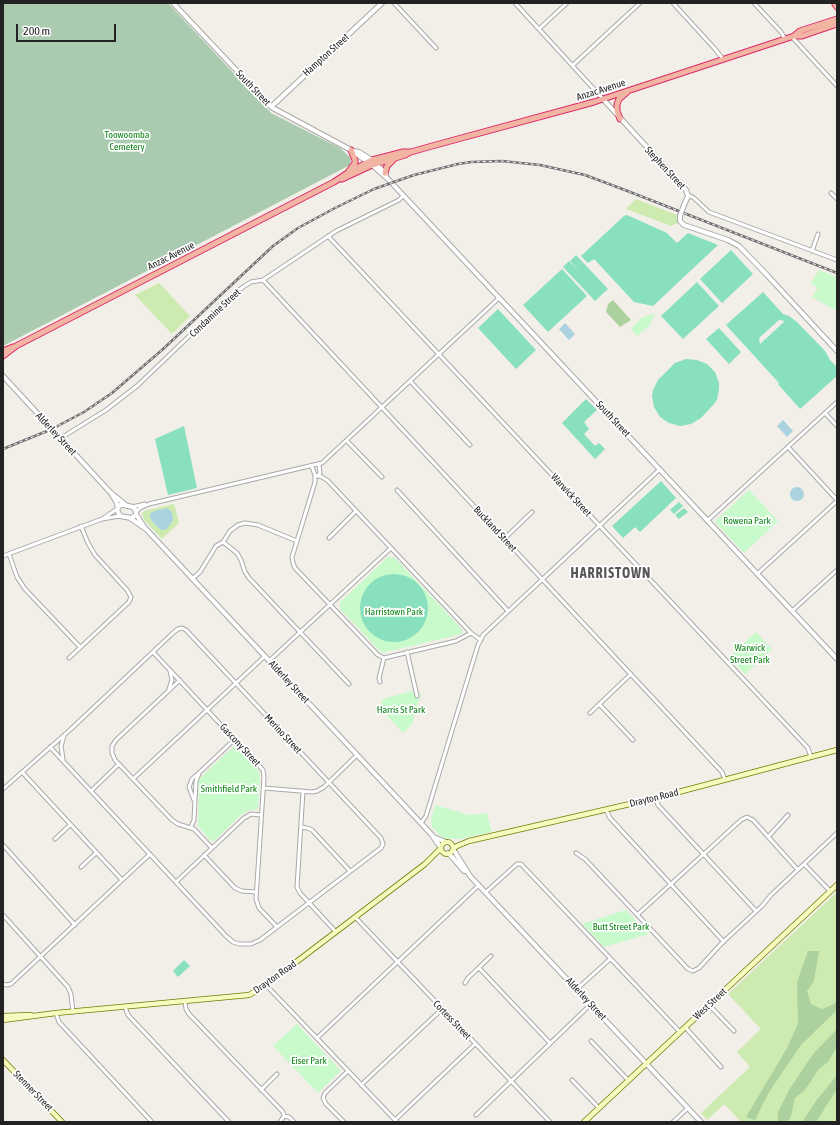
<!DOCTYPE html>
<html>
<head>
<meta charset="utf-8">
<style>
  body { margin:0 }
  #map { position:relative; width:840px; height:1125px; overflow:hidden; background:#f2efe9; font-family:"Asap Condensed",sans-serif }
  canvas { display:block }
  .frame { position:absolute; inset:0; border:4px solid #222; pointer-events:none }
  .scale { position:absolute; left:16px; top:24px; width:100px; height:18px; box-sizing:border-box; border:2px solid #222; border-top:0; padding-left:5px; font-size:12px; line-height:14px; white-space:nowrap; color:#222; -webkit-text-stroke:3px #fff; paint-order:stroke }
</style>
</head>
<body>
<div id="map">
<canvas width="840" height="1125"></canvas>
<div class="frame"></div>
<div class="scale">200 m</div>
</div>
<script>
const g = document.querySelector('canvas').getContext('2d');
g.lineJoin = 'round';
function fill(path, color) { g.fillStyle = color; g.fill(path, 'evenodd'); }
const shape = rows => new Path2D(rows.map(r => 'M' + r).join(''));
function stroke(path, color, width, dash) { g.strokeStyle = color; g.lineWidth = width; g.lineCap = dash ? 'butt' : 'round'; g.setLineDash(dash || []); g.stroke(path); }
function drawText(font, color, halo, rows, align = 'center') {
  g.font = font + ' "Asap Condensed",sans-serif'; g.lineWidth = 3.5; g.setLineDash([]); g.textBaseline = 'middle'; g.strokeStyle = halo; g.fillStyle = color; for (const [text, x, y, turn = 0] of rows) {
    g.save(); g.translate(x, y); g.rotate((+turn || 0) * Math.PI / 180); g.textAlign = isNaN(turn) ? turn : align; if (halo) g.strokeText(text, 0, 0); g.fillText(text, 0, 0); g.restore();
  }
}
fill(shape([
  [636,199,677,215,678,223,671,226,626,209],
  [159,283,190,316,172,334,135,295],
  [174,504,179,523,162,539,144,520,142,513,144,511],
  [836,893,837,1122,741,1122,724,1104,707,1120,701,1113,750,1067,737,1052,761,1029,728,994]
]), '#cdebb0');
fill(shape([
  [613,300,631,320,620,327,606,312,608,304],
  [808,951,819,951,814,981,807,991,811,1004,822,1009,834,1004,837,1000,837,1010,801,1045,769,1092,755,1120,746,1117,787,1048,798,1024,797,982],
  [837,1029,837,1047,828,1062,819,1069,805,1090,795,1098,791,1116,787,1122,778,1121,778,1112,789,1090,813,1054],
  [837,1075,837,1089,816,1122,802,1122,816,1101]
]), '#add19e');
fill(shape([
  [3,3,168,3,271,113,340,148,351,158,350,165,3,346]
]), '#aacbaf');
fill(shape([
  [819,270,837,277,837,311,812,297,818,288,811,283],
  [655,313,649,326,637,336,631,329,641,318],
  [749,490,778,521,744,553,716,523,716,520],
  [388,557,395,558,462,629,462,634,382,653,340,609,340,602],
  [756,632,772,649,745,674,729,657],
  [411,691,421,694,412,724,403,733,380,708,383,699],
  [236,746,259,771,260,776,258,807,257,810,250,810,241,815,214,841,211,841,198,826,199,781,202,776,233,747],
  [435,805,469,815,487,813,492,832,459,839,443,838,432,827,431,820],
  [626,910,649,934,604,947,582,924],
  [297,1024,341,1071,318,1093,273,1046]
]), '#c8facc');
fill(shape([
  [627,215,667,233,677,243,688,233,718,245,653,306,634,302,594,259,588,263,581,256,624,216],
  [731,250,753,274,722,303,700,279],
  [576,255,608,289,595,301,563,267,569,261,580,272,570,261],
  [562,269,587,296,548,332,523,305],
  [697,282,719,306,683,339,661,316],
  [763,292,783,314,789,316,797,322,825,351,830,360,837,367,837,376,800,409,778,384,779,383,726,325],
  [779,320,785,321,760,344,759,338],
  [498,309,536,350,516,369,478,328],
  [719,328,741,352,729,364,706,339],
  [686,359,697,360,707,364,715,372,719,383,719,389,717,400,714,404,701,418,691,424,680,426,669,423,660,417,654,407,652,396,653,390,658,380,675,363],
  [586,399,597,410,584,422,589,429,584,434,595,446,599,443,605,449,595,459,562,423],
  [184,426,197,488,168,495,155,439],
  [661,481,676,498,640,532,635,527,623,538,612,526],
  [679,502,683,506,674,514,670,510],
  [684,508,688,512,679,519,675,515],
  '360 608a34 34 0 1 1 68 0a34 34 0 1 1-68 0Z',
  [184,960,190,966,178,977,173,971]
]), '#88e0be');
fill(shape([
  [565,323,575,334,569,340,559,329],
  [783,420,793,431,787,437,777,426],
  '790 494a7 7 0 1 1 14 0a7 7 0 1 1-14 0Z',
  [167,508,172,512,173,520,167,529,161,530,151,520,150,514,154,511]
]), '#aad3df');
const minor = shape([
  [394,3,436,48],
  [515,3,603,99],
  [673,3,715,49,723,59],
  [754,3,781,32,785,39],
  [540,28,567,3],
  [792,37,837,86],
  [573,65,640,3],
  [831,193,837,199],
  [688,195,694,198,709,212,837,260],
  [328,236,808,748,811,757],
  [812,251,818,234],
  [263,280,722,772,725,780],
  [410,381,470,445],
  [825,413,837,426],
  [61,438,106,410,137,386,228,299,243,287,251,282,263,280,336,231,399,200,403,196],
  [347,441,382,477],
  [788,447,837,500],
  [312,467,315,475,315,482,297,541,292,557,293,563,295,568,378,655,384,658],
  [315,475,322,477,328,481,471,633,481,640],
  [318,476,320,473,319,465],
  [397,490,508,611],
  [132,507,145,504],
  [136,512,140,508,149,504,322,463,499,298],
  [102,519,117,509],
  [707,521,837,402],
  [329,538,356,511],
  [505,538,532,512],
  [223,542,237,553,241,560,245,572,249,578,349,684],
  [9,554,17,577,25,589,80,647],
  [3,556,102,519,120,516],
  [757,574,837,501],
  [192,579,200,572,216,546,223,542,230,531,238,525,245,523,258,525,297,541],
  [792,611,837,570],
  [153,652,263,770,264,777,256,899,259,908,277,927],
  [407,652,417,696],
  [69,658,129,602,131,597,127,590,95,555,88,543,81,526],
  [384,658,456,641,471,633],
  [269,661,391,548],
  [180,680,116,740,112,746,112,753,115,760,172,820,178,824,194,829,212,848],
  [380,682,379,678,384,658],
  [169,689,172,680,170,671],
  [599,704,633,740],
  [590,713,631,674],
  [63,759,61,746,64,736],
  [22,772,122,880],
  [133,779,265,656],
  [264,788,312,792,317,791,324,787,357,755],
  [3,789,71,729,174,632,178,629,182,628,186,630,381,838,383,844,381,848,260,940,251,944,239,944,233,942,226,936,50,747],
  [91,791,119,764],
  [303,791,297,887,300,893,336,932],
  [656,798,658,805,756,911],
  [194,800,189,787,192,779,201,771,235,739],
  [606,810,610,818,724,942],
  [421,823,426,816,478,645,483,635,660,469],
  [191,827,194,820,196,781,199,774],
  [301,827,307,828,312,830,350,871],
  [768,837,788,815],
  [55,839,70,825],
  [3,845,75,925],
  [576,853,585,859,688,969,693,971,699,968,722,943,762,906,771,895,837,833],
  [204,855,235,888,242,891,256,892],
  [804,864,830,891],
  [81,867,96,853],
  [176,882,244,818,251,814,261,815],
  [486,892,517,864,521,864,680,1032],
  [3,915,68,987,71,994,73,1012],
  [637,915,741,820,747,817,753,820,798,870],
  [355,917,550,1122],
  [479,968,550,1043],
  [465,983,468,978,491,956],
  [3,984,7,985,11,984,150,854],
  [266,985,397,1122],
  [577,989,610,959],
  [185,1002,186,1009,189,1014,283,1112,284,1116,289,1117,294,1122],
  [709,1005,734,1031],
  [125,1007,128,1015,229,1122],
  [56,1013,59,1022,152,1122],
  [685,1027,721,1067],
  [317,1038,479,885],
  [591,1041,628,1080],
  [572,1080,599,1108],
  [361,1085,442,1009],
  [261,1090,277,1074],
  [476,1115,591,1004],
  [395,1120,475,1044],
  [280,1122,284,1116],
  [344,1122,326,1104,323,1098,325,1093,348,1071],
  [673,1122,688,1108]
]);
const tertiary = shape([
  [173,3,271,107,351,150,372,165,388,179,837,659],
  [603,99,686,190,688,196,684,205],
  [271,107,382,3],
  [353,151,359,152,372,160,386,174],
  [680,216,680,221,684,225,728,240,739,246,767,275,837,351],
  [3,376,110,492,127,506],
  [112,495,116,501,118,508],
  [120,505,124,505,133,507,136,511,136,515,131,518,120,516,117,510,120,505],
  [136,514,144,527],
  [130,518,146,529,432,835,441,848],
  [436,838,446,842],
  [453,849,470,876,701,1122],
  [448,853,453,858,464,871]
]);
const secondary = shape([
  '441 848a6 6 0 1 1 12 0a6 6 0 1 1-12 0Z',
  [453,849,457,846,469,841,656,798,837,750],
  [3,1016,31,1015],
  [3,1020,56,1013,249,995,266,985,425,864,441,848],
  [3,1060,62,1122],
  [584,1122,837,885]
]);
const trunk = shape([
  [835,4,837,7],
  [794,36,800,31,837,19],
  [620,119,617,111,617,104,619,99,627,92],
  [349,171,355,163,355,160,351,150],
  [385,173,387,166,394,159],
  [342,179,372,165,405,155,410,152],
  [3,351,13,347],
  [3,356,16,346,334,182,349,172,372,160,403,152,411,152,432,146,594,102,785,39,794,36,802,36,837,24]
]);
stroke(minor, '#a9a9a9', 5);
stroke(tertiary, '#a9a9a9', 6);
stroke(secondary, '#707d05', 6);
stroke(trunk, '#dc2a67', 7);
stroke(minor, '#fff', 3);
stroke(tertiary, '#fff', 4);
stroke(secondary, '#f7fabf', 4.5);
stroke(trunk, '#f2b4a3', 5);
const rail = shape([
  [3,449,52,429,84,412,112,393,162,350,273,246,298,228,335,208,374,189,414,175,458,164,471,162,502,161,540,165,585,175,625,190,837,273]
]);
stroke(rail, '#707070', 2.5);
stroke(rail, '#fff', 1, [3]);
const tertiaryBridge = shape([
  [680,216,684,205]
]);
stroke(tertiaryBridge, '#a9a9a9', 6, []);
stroke(tertiaryBridge, '#fff', 4);
drawText('10px', '#222', '#fff', [
  ["Hampton Street",326,55,-42],
  ["South Street",253,88,46],
  ["Anzac Avenue",601,90,-18],
  ["Stephen Street",665,168,47],
  ["Anzac Avenue",171,256,-27],
  ["Condamine Street",215,313,-43],
  ["South Street",613,419,47],
  ["Alderley Street",56,434,47],
  ["Warwick Street",571,495,47],
  ["Buckland Street",495,529,47],
  ["Alderley Street",289,682,47],
  ["Merino Street",283,734,47],
  ["Gascony Street",240,745,47],
  ["Drayton Road",654,798,-14],
  ["Drayton Road",275,977,-35],
  ["Alderley Street",586,999,47],
  ["West Street",710,1004,-43],
  ["Cortess Street",452,1020,46],
  ["Stenner Street",33,1091,46]
]);
drawText('10px', '#0c8416', '#fff', [
  ["Toowoomba",127,135],
  ["Cemetery",127,147],
  ["Rowena Park",747,521],
  ["Harristown Park",394,612],
  ["Warwick",750,648],
  ["Street Park",750,660],
  ["Harris St Park",401,710],
  ["Smithfield Park",229,789],
  ["Butt Street Park",621,927],
  ["Eiser Park",309,1061]
]);
g.letterSpacing = '1px';
drawText('bold 14px', '#555', '#fff', [
  ["HARRISTOWN",611,574]
]);
g.letterSpacing = '0px';
</script>
</body>
</html>
